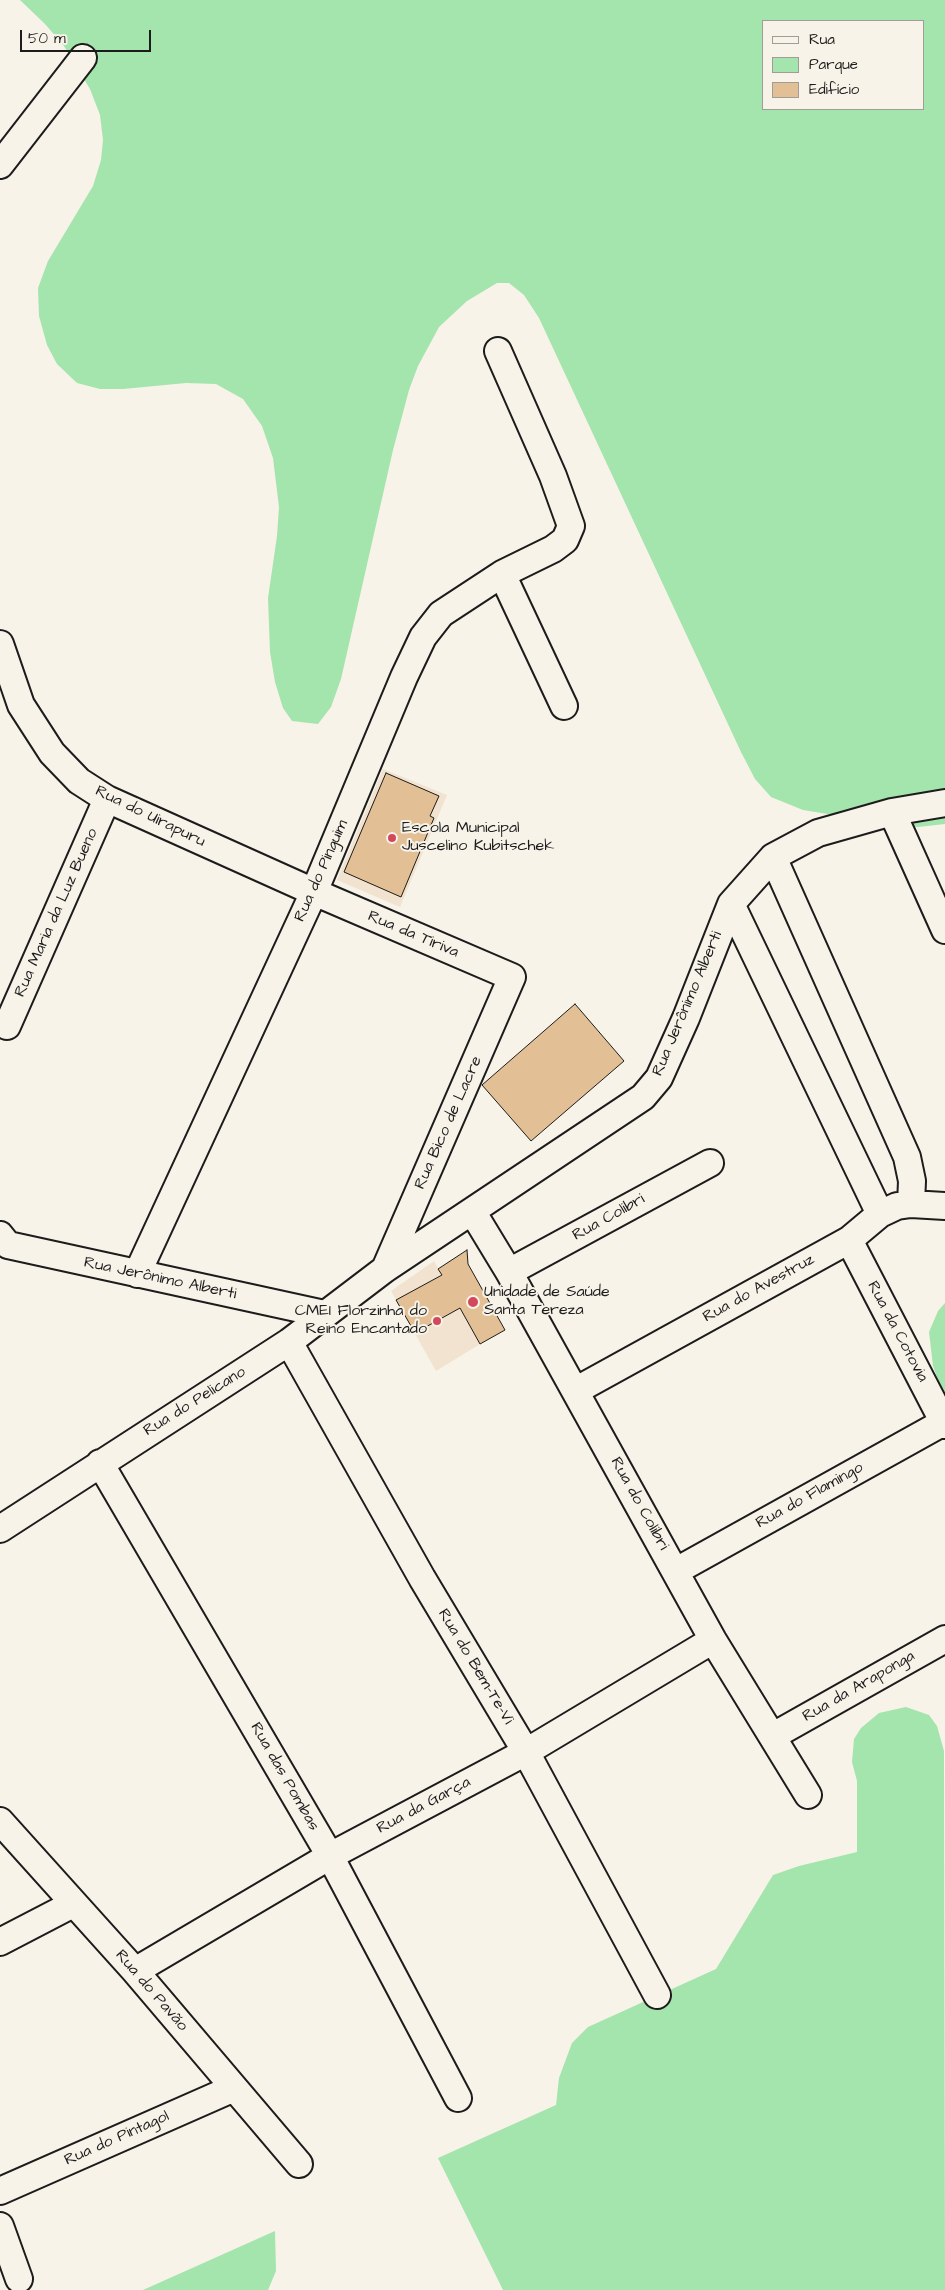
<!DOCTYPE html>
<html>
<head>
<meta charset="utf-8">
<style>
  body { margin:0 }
  #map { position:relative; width:945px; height:2290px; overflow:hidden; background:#f7f3e8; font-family:"Architects Daughter",sans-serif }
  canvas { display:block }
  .legend { position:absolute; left:762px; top:20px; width:162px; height:90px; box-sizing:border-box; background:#f7f3e8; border:1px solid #9f9d96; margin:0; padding:6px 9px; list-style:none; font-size:15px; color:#1c1c1c }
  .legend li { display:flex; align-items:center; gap:10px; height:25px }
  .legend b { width:25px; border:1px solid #9f9d96 }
  .scale { position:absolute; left:20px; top:30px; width:131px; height:22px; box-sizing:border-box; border:2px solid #1c1c1c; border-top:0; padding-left:6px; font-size:15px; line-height:18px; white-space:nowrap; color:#1c1c1c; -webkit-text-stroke:4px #f7f3e8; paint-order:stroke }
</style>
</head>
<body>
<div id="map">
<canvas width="945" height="2290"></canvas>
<ul class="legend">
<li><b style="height:6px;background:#f7f3e8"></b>Rua</li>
<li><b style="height:14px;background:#a4e4ad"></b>Parque</li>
<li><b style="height:14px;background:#e2bf94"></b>Edifício</li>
</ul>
<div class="scale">50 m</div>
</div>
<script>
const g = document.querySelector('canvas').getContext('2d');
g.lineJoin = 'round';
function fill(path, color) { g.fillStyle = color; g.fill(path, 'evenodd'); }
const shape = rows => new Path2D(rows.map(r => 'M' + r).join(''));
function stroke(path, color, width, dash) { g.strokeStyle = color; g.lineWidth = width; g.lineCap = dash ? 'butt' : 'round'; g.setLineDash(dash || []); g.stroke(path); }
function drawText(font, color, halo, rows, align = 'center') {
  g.font = font + ' "Architects Daughter",sans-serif'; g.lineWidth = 4; g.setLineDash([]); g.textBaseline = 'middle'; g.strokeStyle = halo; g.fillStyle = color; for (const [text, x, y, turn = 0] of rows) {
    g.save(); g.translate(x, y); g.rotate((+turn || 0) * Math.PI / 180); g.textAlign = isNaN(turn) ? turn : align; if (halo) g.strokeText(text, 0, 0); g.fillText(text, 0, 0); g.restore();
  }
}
fill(shape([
  [383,769,447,795,400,907,337,880],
  [434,1261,480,1344,436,1371,391,1291]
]), '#f1e3cf');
fill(shape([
  [20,0,945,0,945,824,918,827,895,825,803,810,771,797,755,779,741,752,539,318,524,295,509,283,497,283,467,301,439,327,418,366,409,390,393,450,341,679,331,707,318,724,292,721,283,708,275,682,270,652,268,598,277,536,279,507,273,458,262,426,243,399,216,384,186,383,123,389,100,389,77,383,57,364,47,345,39,316,38,288,48,261,93,186,101,160,103,140,100,115,90,89,64,46,45,24],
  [764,21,924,21,924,109,764,109],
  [945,1303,945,1399,933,1366,929,1332,938,1311],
  [906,1707,929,1715,937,1726,944,1751,945,2290,503,2290,438,2158,556,2105,559,2078,572,2043,588,2027,716,1969,773,1875,799,1866,857,1852,857,1781,852,1762,854,1739,861,1728,879,1713],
  [275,2231,276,2271,268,2290,143,2290]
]), '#a4e4ad');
const building = shape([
  [386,773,439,796,430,816,434,818,401,897,344,872,386,773],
  [575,1004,624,1061,531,1141,482,1085,575,1004],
  [467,1250,468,1264,505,1330,480,1344,460,1308,415,1333,396,1300,442,1275,438,1269,467,1250]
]);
fill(building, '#e2bf94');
stroke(building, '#1c1c1c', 1);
const minor = shape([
  [0,165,83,58],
  [502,574,564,706],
  [0,644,21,705,52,753,79,781,107,799,314,892,512,977,385,1269],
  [892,812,945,930],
  [773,857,907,1157,912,1181,911,1204],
  [731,904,880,1214],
  [7,1026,107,799],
  [472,1211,509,1272,713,1640,808,1795],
  [0,1235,8,1245,324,1314],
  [849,1240,945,1425],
  [509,1272,710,1163],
  [137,1274,314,892,404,677,423,637,441,614,502,574,553,549,565,540,571,526,553,476,498,351],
  [289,1342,422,1578,526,1752,657,1995],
  [575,1391,849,1240,880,1214,897,1206,911,1204,945,1206],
  [100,1463,330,1856,458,2098],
  [0,1529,289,1342,385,1269,643,1097,659,1078,686,1018,731,904,773,857,818,833,892,812,945,803],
  [676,1571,944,1422],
  [773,1736,945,1639],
  [0,1821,135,1971,299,2164],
  [0,1942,73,1904],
  [135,1971,330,1856,526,1752,713,1640],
  [0,2191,234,2088],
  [0,2226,19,2279]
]);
stroke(minor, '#1c1c1c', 30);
stroke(minor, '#f7f3e8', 26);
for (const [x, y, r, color] of [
  [392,838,5,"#d1495b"],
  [473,1302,6,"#d1495b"],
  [437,1321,5,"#d1495b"]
]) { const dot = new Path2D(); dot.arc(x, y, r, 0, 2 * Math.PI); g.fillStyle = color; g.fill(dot); stroke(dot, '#f7f3e8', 2); }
drawText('16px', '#1c1c1c', '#f7f3e8', [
  ["Rua do Uirapuru",150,817,26],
  ["Rua do Pinguim",322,871,-66],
  ["Rua Maria da Luz Bueno",57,913,-66],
  ["Rua da Tiriva",413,935,23],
  ["Rua Jerônimo Alberti",688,1004,-67],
  ["Rua Bico de Lacre",449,1123,-66],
  ["Rua Colibri",609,1218,-29],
  ["Rua Jerônimo Alberti",160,1279,12],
  ["Rua do Avestruz",759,1289,-29],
  ["Rua da Cotovia",897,1332,62],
  ["Rua do Pelicano",195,1402,-32],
  ["Rua do Flamingo",810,1496,-29],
  ["Rua do Colibri",639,1504,61],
  ["Rua do Bem-Te-Vi",475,1667,59],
  ["Rua da Araponga",859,1687,-30],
  ["Rua das Pombas",284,1777,60],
  ["Rua da Garça",424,1806,-28],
  ["Rua do Pavão",151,1991,49],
  ["Rua do Pintagol",117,2139,-24]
]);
drawText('16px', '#1c1c1c', '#f7f3e8', [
  ["Escola Municipal",402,829],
  ["Juscelino Kubitschek",402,847],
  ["Unidade de Saúde",484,1293],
  ["Santa Tereza",484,1311],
  ["CMEI Florzinha do",427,1312,"right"],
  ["Reino Encantado",427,1330,"right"]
], 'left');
</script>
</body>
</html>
